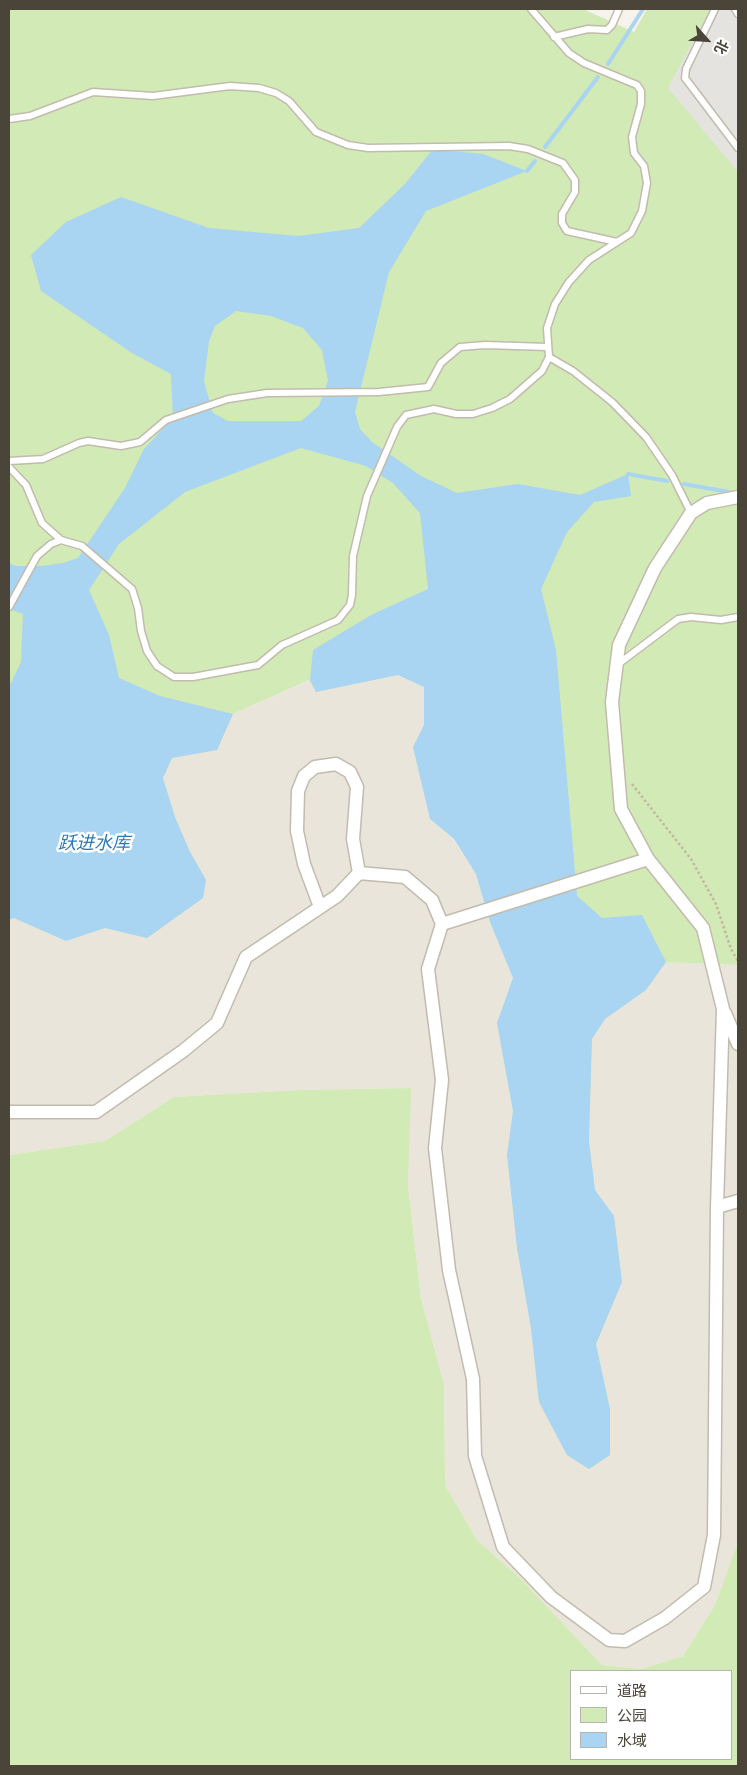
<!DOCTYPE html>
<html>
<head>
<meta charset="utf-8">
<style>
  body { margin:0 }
  #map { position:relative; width:747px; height:1775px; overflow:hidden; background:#f6f3ec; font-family:"Fira Sans","Noto Sans SC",sans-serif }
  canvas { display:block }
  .frame { position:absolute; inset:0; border:10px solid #4b4439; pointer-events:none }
  .legend { position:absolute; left:570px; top:1670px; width:162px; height:90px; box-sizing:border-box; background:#fff; border:1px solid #b7b4b0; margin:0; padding:6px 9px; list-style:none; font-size:15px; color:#4b4439 }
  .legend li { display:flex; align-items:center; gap:10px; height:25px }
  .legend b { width:25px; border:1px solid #b7b4b0 }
  .north { position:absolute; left:682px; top:15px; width:50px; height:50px; -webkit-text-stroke:4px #fff; paint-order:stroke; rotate:116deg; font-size:14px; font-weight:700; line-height:20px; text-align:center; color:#4b4439 }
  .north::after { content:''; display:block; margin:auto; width:18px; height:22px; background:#4b4439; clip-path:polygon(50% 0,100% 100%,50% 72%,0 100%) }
</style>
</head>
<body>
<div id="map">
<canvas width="747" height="1775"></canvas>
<div class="frame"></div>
<ul class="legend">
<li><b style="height:6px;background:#fff"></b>道路</li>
<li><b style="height:14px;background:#d2eab5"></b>公园</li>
<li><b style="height:14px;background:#a9d4f2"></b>水域</li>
</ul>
<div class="north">北</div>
</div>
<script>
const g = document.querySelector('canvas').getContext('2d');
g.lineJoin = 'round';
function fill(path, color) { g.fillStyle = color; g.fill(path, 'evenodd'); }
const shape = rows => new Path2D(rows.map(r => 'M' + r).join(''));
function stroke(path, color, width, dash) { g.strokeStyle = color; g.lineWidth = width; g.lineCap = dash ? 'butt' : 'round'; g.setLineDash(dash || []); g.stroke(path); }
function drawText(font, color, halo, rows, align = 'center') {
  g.font = font + ' "Fira Sans","Noto Sans SC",sans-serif'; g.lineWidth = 5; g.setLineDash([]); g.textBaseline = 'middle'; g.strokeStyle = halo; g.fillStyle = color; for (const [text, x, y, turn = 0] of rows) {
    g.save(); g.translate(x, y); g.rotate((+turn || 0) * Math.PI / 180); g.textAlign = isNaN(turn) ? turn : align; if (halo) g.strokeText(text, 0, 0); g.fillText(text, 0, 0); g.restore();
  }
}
fill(shape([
  [398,675,424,687,424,725,413,747,430,819,453,839,476,874,490,922,513,978,497,1023,513,1111,507,1155,517,1248,531,1328,610,1409,596,1344,622,1282,614,1217,595,1190,589,1141,592,1039,605,1019,646,990,666,962,738,965,738,1542,715,1605,683,1656,641,1669,602,1665,520,1578,477,1540,445,1485,444,1384,421,1299,408,1185,410,1088,300,1090,174,1097,105,1141,9,1155,9,920,14,918,66,941,105,928,147,937,190,852,175,817,163,778,172,758,216,750,233,714,310,680,316,692]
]), '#eae5da');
fill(shape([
  [9,9,583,9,634,32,647,9,738,9,738,965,666,962,646,990,605,1019,592,1039,589,1141,595,1190,614,1216,622,1282,596,1344,610,1409,610,1455,589,1469,567,1455,539,1402,531,1328,517,1248,507,1155,513,1111,497,1023,513,978,490,922,476,874,454,839,430,819,413,747,424,725,424,687,398,675,316,692,309,680,233,714,217,750,172,758,163,778,175,817,190,852,206,880,203,898,147,938,105,928,66,941,14,918,9,920],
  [411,1088,408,1185,421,1299,444,1384,445,1485,477,1540,520,1578,602,1665,641,1669,683,1656,715,1605,738,1542,738,1766,9,1766,9,1155,105,1141,174,1097,300,1090],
  [571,1671,731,1671,731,1759,571,1759]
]), '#d2eab5');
fill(shape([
  [710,9,738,9,738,172,668,88]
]), '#e5e3e0');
fill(shape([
  [433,149,483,154,527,171,426,211,389,272,355,412,360,429,372,442,421,476,457,493,518,484,580,495,628,474,631,496,594,502,567,532,541,589,556,650,577,896,602,918,642,915,666,962,646,990,605,1019,592,1039,589,1141,595,1190,614,1216,622,1282,596,1344,610,1409,610,1455,589,1469,567,1455,539,1402,531,1328,517,1248,507,1155,513,1111,497,1023,513,978,490,922,476,874,454,839,430,819,413,747,424,725,424,687,398,675,316,692,310,680,313,650,373,614,428,589,420,513,393,483,366,466,301,448,185,492,119,544,89,590,109,635,119,678,160,696,233,714,217,750,172,758,163,778,175,817,190,852,206,880,203,898,147,938,105,928,66,941,14,918,9,920,9,687,21,662,23,614,9,609,9,563,16,566,42,566,63,563,78,558,125,488,144,449,173,418,171,374,132,353,41,291,31,255,66,222,121,197,209,228,298,236,359,228,405,184],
  [236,311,271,316,303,328,322,350,328,381,319,406,301,421,228,421,213,413,204,381,209,341,215,326]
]), '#a9d4f2');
stroke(shape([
  [608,64,643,9],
  [545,147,598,77],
  [527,171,535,161],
  [628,474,667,481],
  [684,484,734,493]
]), '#a9d4f2', 4);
const lane = shape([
  [715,9,686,69,685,78,738,148],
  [735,9,738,14],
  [554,37,588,29,607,30,612,25,619,9],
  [9,119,30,116,93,92,153,96,230,86,259,88,276,93,289,101,316,132,348,145,368,148,509,146,528,149,563,163,575,180,575,192,562,214,562,223,567,231,617,242],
  [549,357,573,371,612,402,646,437,672,475,691,513],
  [9,461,43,459,79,443,88,441,121,446,140,442,166,420,228,399,267,393,379,392,428,387,441,363,460,347,485,345,547,347],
  [9,467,26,485,42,523,61,540],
  [9,607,37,556,51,544,61,540,82,546,132,589,138,608,141,631,147,651,157,666,174,677,193,677,258,665,282,645,338,620,350,605,352,595,353,556,367,496,397,427,406,415,434,409,456,414,473,414,492,408,510,399,542,371,549,357,547,328,555,304,569,282,589,260,631,233,642,211,647,183,644,166,634,153,632,137,641,104,641,91,637,85,584,63,569,53,531,9],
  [617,665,678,619,691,617,721,620,738,617]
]);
const street = shape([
  [320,907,304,864,297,831,298,791,304,776,315,767,336,764,350,772,357,787,353,839,359,873],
  [442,924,648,859],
  [725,1013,738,1044],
  [9,1112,96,1112,183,1051,217,1023,246,957,337,896,359,873,405,877,432,900,442,924,428,969,442,1080,435,1148,449,1270,473,1379,475,1456,503,1547,551,1597,609,1640,625,1641,665,1618,704,1587,714,1535,717,1207,723,1009,703,928,648,859,621,809,612,702,619,645,655,568,691,513,707,503,738,497],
  [717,1207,738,1201]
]);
stroke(lane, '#c2bbae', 9);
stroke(street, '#c2bbae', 15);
stroke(shape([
  [632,784,691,859,716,904,731,949,738,961]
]), '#c4b79f', 2.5, [2.5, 2.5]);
stroke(lane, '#fff', 6);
stroke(street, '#fff', 12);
drawText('italic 18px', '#2e7ab2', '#fff', [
  ["跃进水库",94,844]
]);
</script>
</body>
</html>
